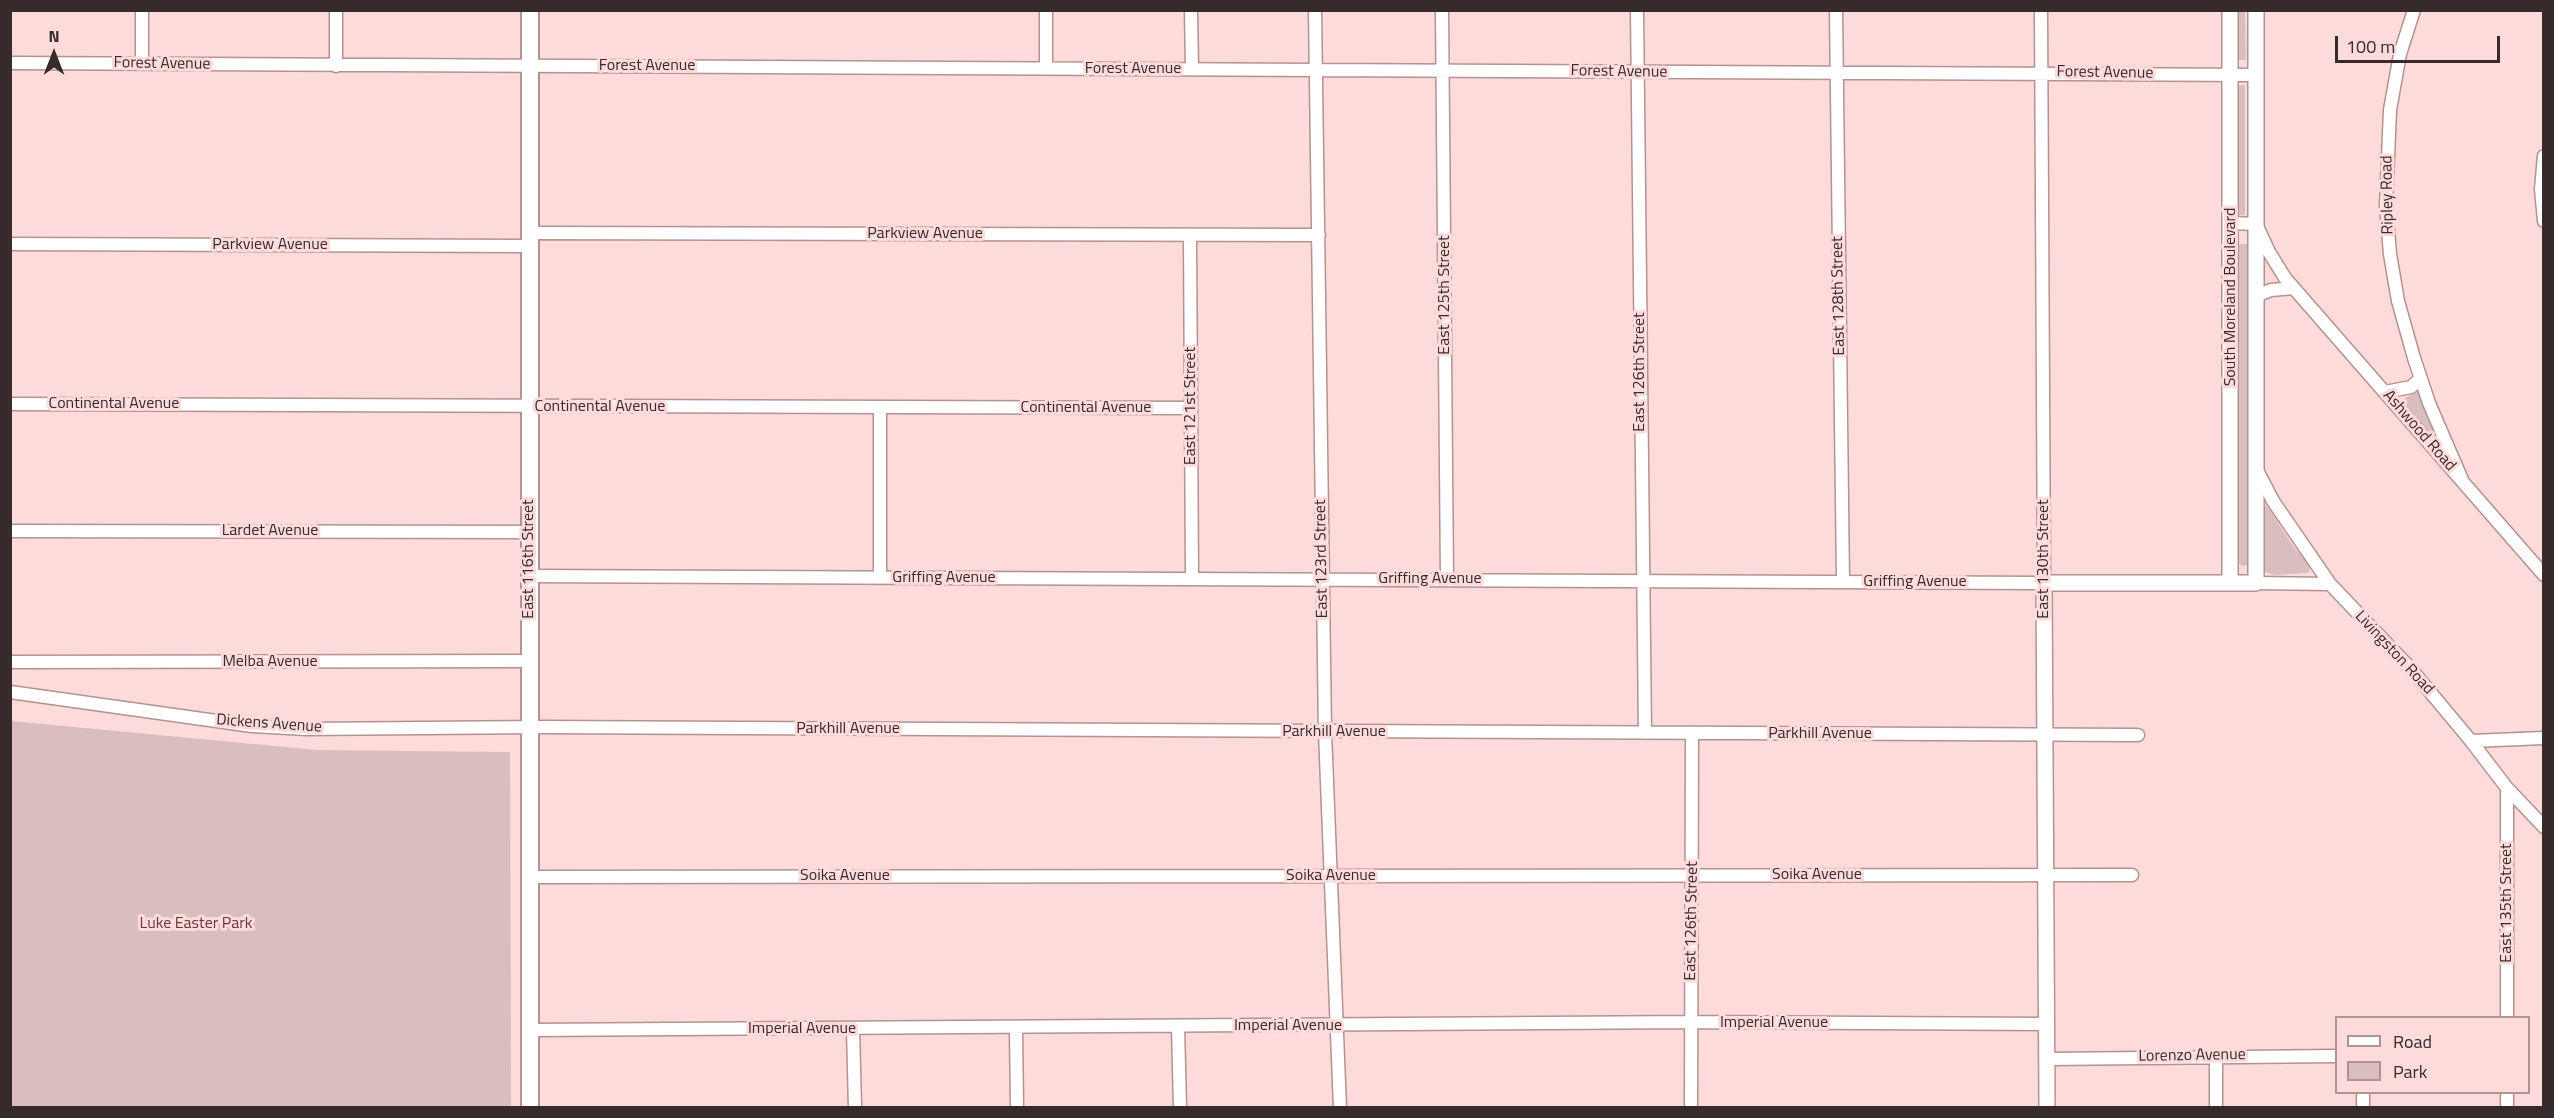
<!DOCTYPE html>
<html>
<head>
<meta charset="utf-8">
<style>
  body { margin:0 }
  #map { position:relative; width:2554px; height:1118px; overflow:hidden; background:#fedbdb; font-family:"Titillium Web",sans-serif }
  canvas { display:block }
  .frame { position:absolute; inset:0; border:12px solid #372a2a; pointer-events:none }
  .legend { position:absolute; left:2335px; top:1016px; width:195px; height:78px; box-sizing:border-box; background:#fedbdb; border:2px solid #ae9494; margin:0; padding:8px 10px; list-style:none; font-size:18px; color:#372a2a }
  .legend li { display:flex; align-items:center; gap:12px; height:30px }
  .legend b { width:30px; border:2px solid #ae9494 }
  .north { position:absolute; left:24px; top:24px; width:60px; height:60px; -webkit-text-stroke:4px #fedbdb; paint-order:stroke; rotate:0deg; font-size:16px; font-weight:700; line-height:24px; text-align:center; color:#372a2a }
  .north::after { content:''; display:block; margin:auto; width:21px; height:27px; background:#372a2a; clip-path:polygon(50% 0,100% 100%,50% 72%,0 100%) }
  .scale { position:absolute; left:2335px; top:36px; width:165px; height:27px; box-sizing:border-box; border:3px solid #372a2a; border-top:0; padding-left:8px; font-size:18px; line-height:21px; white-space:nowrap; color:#372a2a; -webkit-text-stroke:4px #fedbdb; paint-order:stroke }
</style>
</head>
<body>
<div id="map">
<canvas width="2554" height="1118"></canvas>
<div class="frame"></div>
<ul class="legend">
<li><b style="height:8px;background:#fff"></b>Road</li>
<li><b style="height:16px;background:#d9bebd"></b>Park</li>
</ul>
<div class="north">N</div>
<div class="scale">100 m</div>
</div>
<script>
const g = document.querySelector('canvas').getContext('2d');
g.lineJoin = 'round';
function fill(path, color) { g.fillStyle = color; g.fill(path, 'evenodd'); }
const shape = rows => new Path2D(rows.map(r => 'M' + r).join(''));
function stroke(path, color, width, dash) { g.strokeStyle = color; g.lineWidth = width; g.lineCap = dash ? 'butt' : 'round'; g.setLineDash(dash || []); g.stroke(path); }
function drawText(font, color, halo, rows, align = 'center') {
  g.font = font + ' "Titillium Web",sans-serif'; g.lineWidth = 6; g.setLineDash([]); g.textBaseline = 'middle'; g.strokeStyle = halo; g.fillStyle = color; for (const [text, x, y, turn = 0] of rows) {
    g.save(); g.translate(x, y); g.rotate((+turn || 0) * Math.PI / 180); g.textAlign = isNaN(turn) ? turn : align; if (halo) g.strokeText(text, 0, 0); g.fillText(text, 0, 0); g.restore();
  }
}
fill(shape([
  [2238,11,2245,11,2246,60,2238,60],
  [2238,85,2245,85,2245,215,2239,215],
  [2238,244,2248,244,2250,252,2250,562,2245,566,2240,565,2238,561],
  [2421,390,2443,442,2439,444,2401,400],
  [2264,505,2268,507,2293,546,2308,563,2310,570,2308,573,2275,575,2263,571,2261,507],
  [11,721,317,750,510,752,511,1107,11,1107]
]), '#d9bebd');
const minor = shape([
  [142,10,142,64],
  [1046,10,1046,68],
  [1191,10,1192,69],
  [1315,10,1325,732,1340,1108],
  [1442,10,1447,579],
  [1637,10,1645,733],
  [1836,10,1843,582],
  [2414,10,2400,54,2390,110,2386,206,2390,254,2398,301,2414,358,2429,403,2463,482],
  [10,63,2256,75],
  [336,66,336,10],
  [2544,156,2541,189,2544,221],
  [2231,223,2256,224,2269,252,2285,278,2544,575],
  [531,233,1319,235],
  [1190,235,1192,578],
  [10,244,530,246],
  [2256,296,2271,290,2294,288],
  [2385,392,2411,387,2421,378],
  [10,404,1190,408],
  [880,407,880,578],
  [2257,470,2273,501,2330,584,2411,669,2471,741,2507,788,2544,827],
  [10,531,529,532],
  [529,576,2044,583,2041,10],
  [2256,583,2330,584],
  [10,662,529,661],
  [10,692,252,726,306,729,541,727,2138,735],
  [2471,741,2544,738],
  [2507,788,2507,1018],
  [530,877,2132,875],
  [1178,1026,1180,1108],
  [853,1029,855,1108],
  [1016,1029,1017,1108],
  [529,1030,1691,1022,2047,1024],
  [2216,1056,2216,1108],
  [2047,1059,2336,1056],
  [2507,1092,2507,1108],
  [1691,1108,1692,734],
  [2363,1108,2363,1092]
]);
const tertiary = shape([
  [2230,583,2230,10],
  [2047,1108,2044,583,2256,583,2256,10]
]);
const secondary = shape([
  [530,1108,530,10]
]);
stroke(minor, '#b29292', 15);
stroke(tertiary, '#b29292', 18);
stroke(secondary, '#b29292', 20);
stroke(minor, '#fff', 12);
stroke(tertiary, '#fff', 15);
stroke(secondary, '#fff', 16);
drawText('16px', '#372a2a', '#fedbdb', [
  ["Forest Avenue",162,64,1],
  ["Forest Avenue",647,66],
  ["Forest Avenue",1133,69],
  ["Forest Avenue",1619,72,1],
  ["Forest Avenue",2105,73,1],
  ["Ripley Road",2388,195,-91],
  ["Parkview Avenue",925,234],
  ["Parkview Avenue",270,245],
  ["East 125th Street",1445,295,-90],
  ["East 128th Street",1839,296,-91],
  ["South Moreland Boulevard",2231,297,-90],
  ["East 126th Street",1640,372,-90],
  ["Continental Avenue",114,404],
  ["East 121st Street",1191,406,-90],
  ["Continental Avenue",600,407],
  ["Continental Avenue",1086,408],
  ["Ashwood Road",2419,431,49],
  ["Lardet Avenue",270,531],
  ["East 116th Street",529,559,-90],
  ["East 123rd Street",1322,559,-91],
  ["East 130th Street",2044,559,-90],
  ["Griffing Avenue",944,578],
  ["Griffing Avenue",1430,579],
  ["Griffing Avenue",1915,582],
  ["Livingston Road",2394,653,47],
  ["Melba Avenue",270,662],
  ["Dickens Avenue",269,724,4],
  ["Parkhill Avenue",848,729],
  ["Parkhill Avenue",1334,732],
  ["Parkhill Avenue",1820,734],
  ["Soika Avenue",1817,875],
  ["Soika Avenue",845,876],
  ["Soika Avenue",1331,876],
  ["East 135th Street",2507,903,-90],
  ["East 126th Street",1692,921,-89],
  ["Imperial Avenue",1774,1023],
  ["Imperial Avenue",1288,1026],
  ["Imperial Avenue",802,1029],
  ["Lorenzo Avenue",2192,1056,-1]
]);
drawText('16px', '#6a3739', '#fedbdb', [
  ["Luke Easter Park",196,924]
]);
</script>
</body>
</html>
